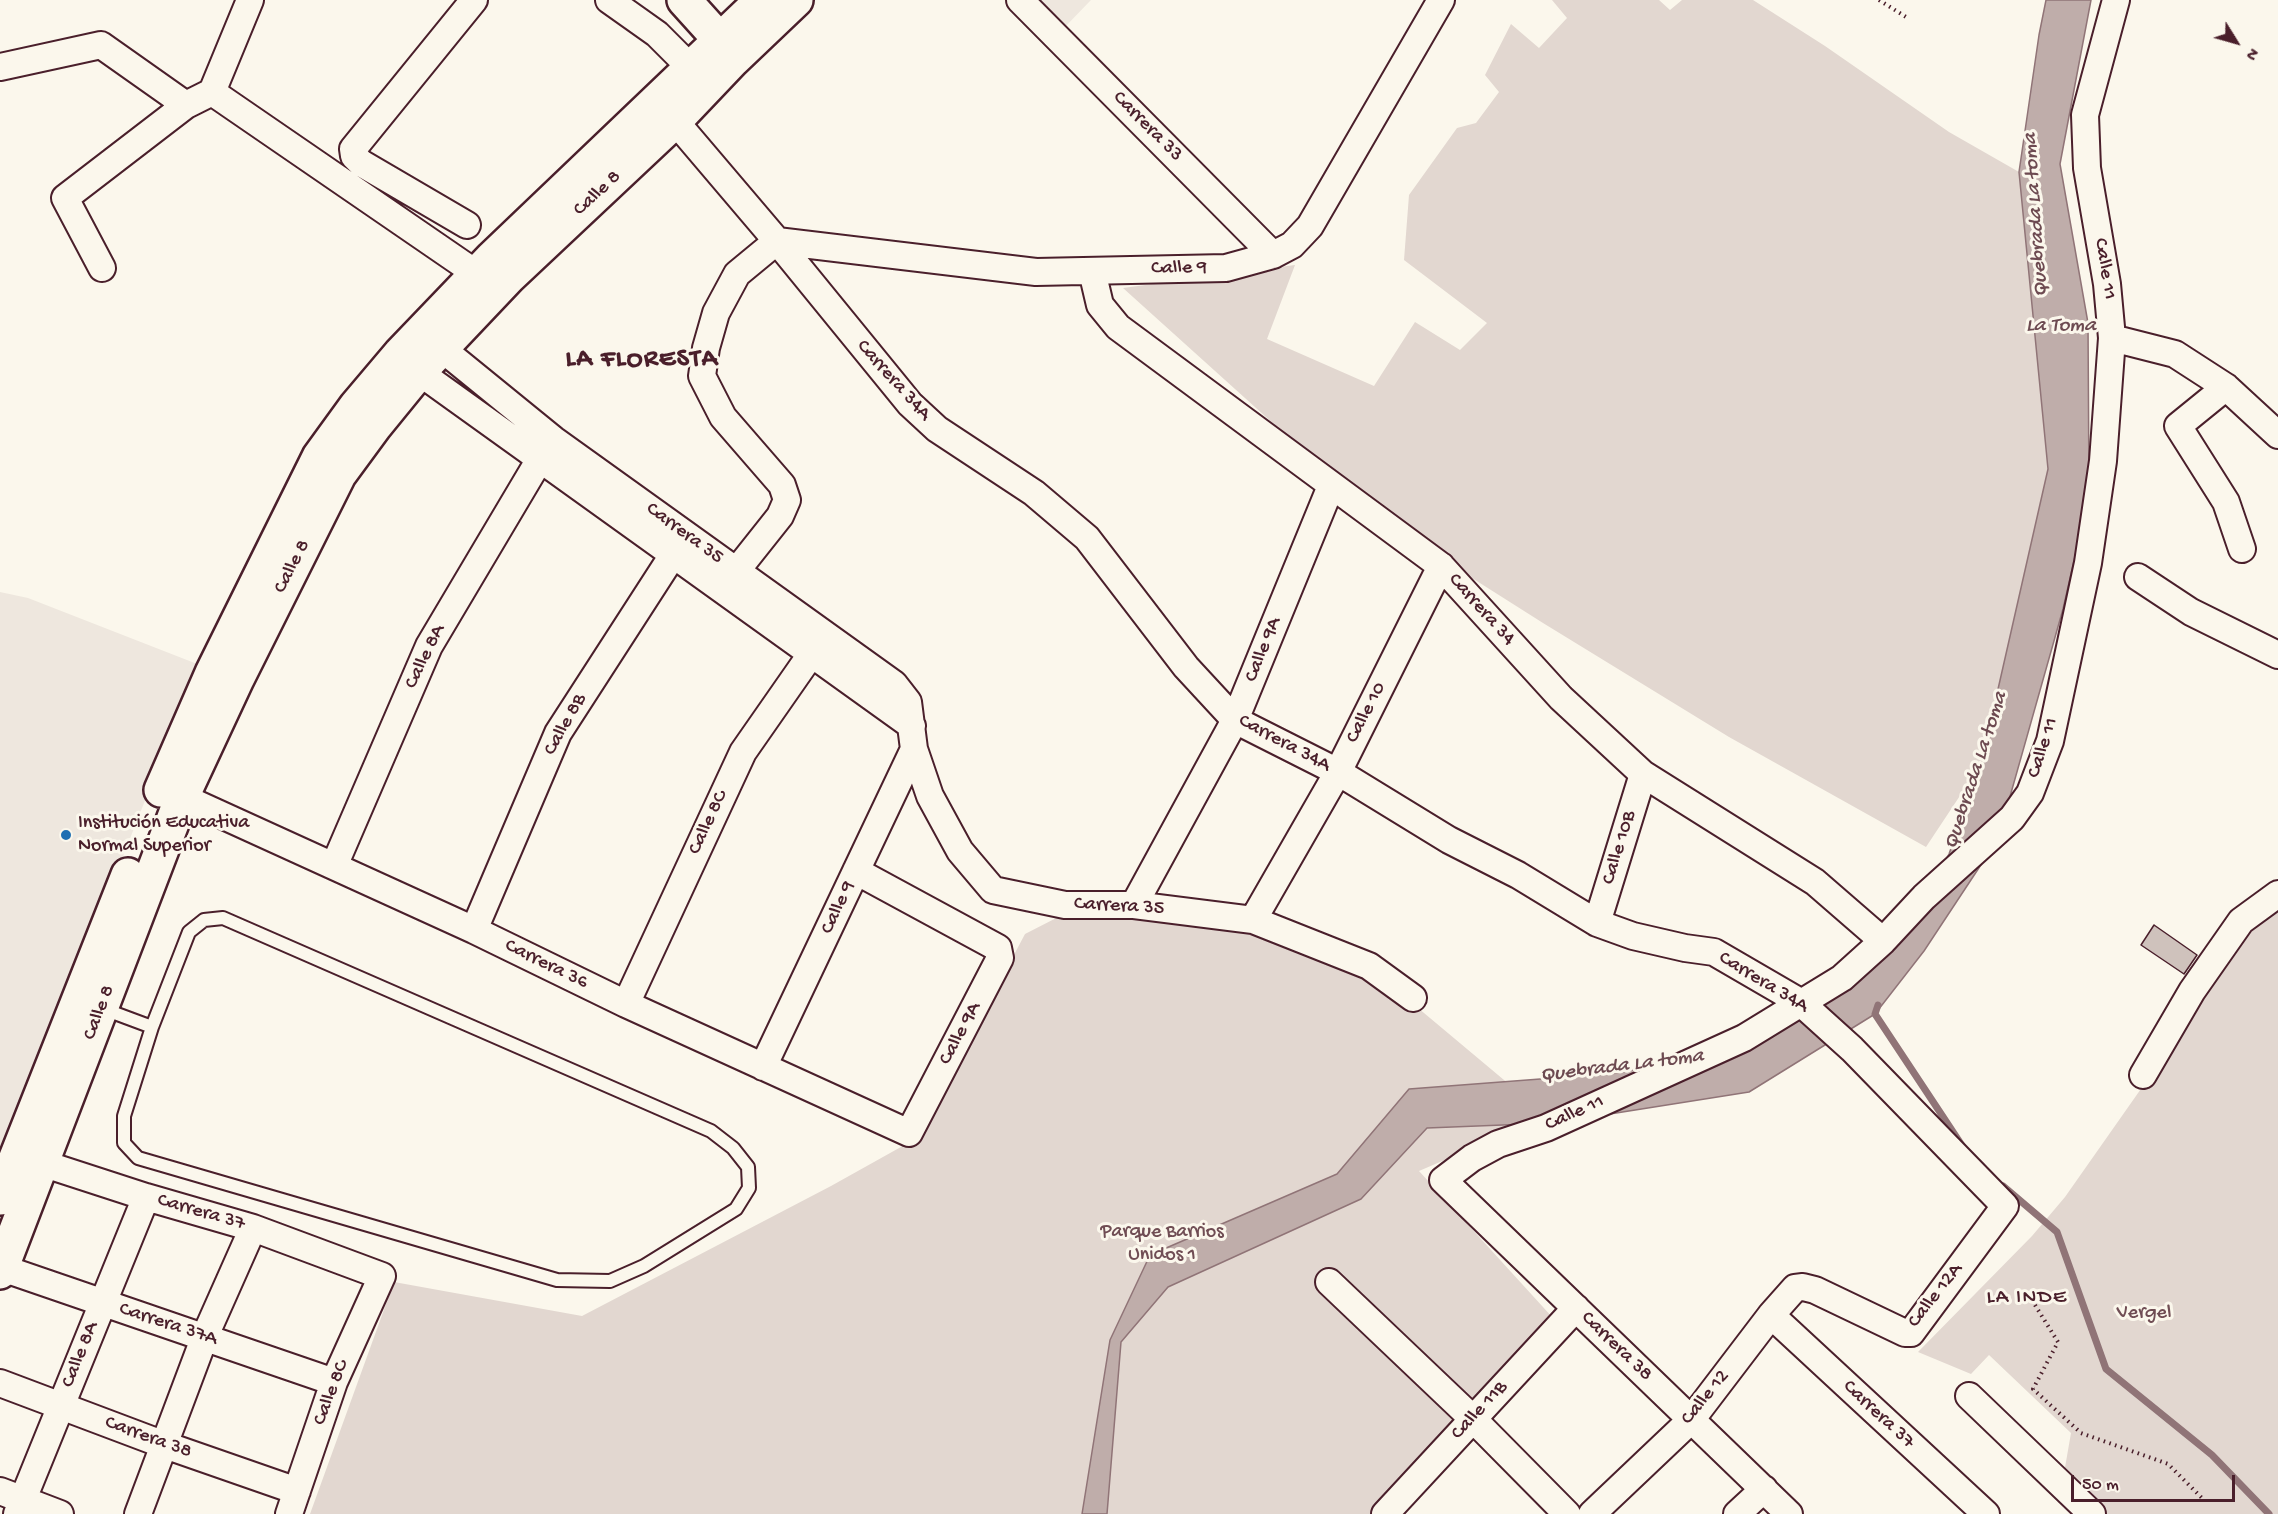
<!DOCTYPE html>
<html>
<head>
<meta charset="utf-8">
<style>
  body { margin:0 }
  #map { position:relative; width:2278px; height:1514px; overflow:hidden; background:#fbf7ec; font-family:"Gochi Hand",sans-serif }
  canvas { display:block }
  .north { position:absolute; left:2206px; top:12px; width:60px; height:60px; -webkit-text-stroke:4px #fbf7ec; paint-order:stroke; rotate:127deg; font-size:16px; font-weight:700; line-height:24px; text-align:center; color:#4a1f2b }
  .north::after { content:''; display:block; margin:auto; width:21px; height:27px; background:#4a1f2b; clip-path:polygon(50% 0,100% 100%,50% 72%,0 100%) }
  .scale { position:absolute; left:2071px; top:1475px; width:164px; height:27px; box-sizing:border-box; border:3px solid #4a1f2b; border-top:0; padding-left:8px; font-size:18px; line-height:21px; white-space:nowrap; color:#4a1f2b; -webkit-text-stroke:4px #fbf7ec; paint-order:stroke }
</style>
</head>
<body>
<div id="map">
<canvas width="2278" height="1514"></canvas>
<div class="north">N</div>
<div class="scale">50 m</div>
</div>
<script>
const g = document.querySelector('canvas').getContext('2d');
g.lineJoin = 'round';
function fill(path, color) { g.fillStyle = color; g.fill(path, 'evenodd'); }
const shape = rows => new Path2D(rows.map(r => 'M' + r).join(''));
function stroke(path, color, width, dash) { g.strokeStyle = color; g.lineWidth = width; g.lineCap = dash ? 'butt' : 'round'; g.setLineDash(dash || []); g.stroke(path); }
function drawText(font, color, halo, rows, align = 'center') {
  g.font = font + ' "Gochi Hand",sans-serif'; g.lineWidth = 6; g.setLineDash([]); g.textBaseline = 'middle'; g.strokeStyle = halo; g.fillStyle = color; for (const [text, x, y, turn = 0] of rows) {
    g.save(); g.translate(x, y); g.rotate((+turn || 0) * Math.PI / 180); g.textAlign = isNaN(turn) ? turn : align; if (halo) g.strokeText(text, 0, 0); g.fillText(text, 0, 0); g.restore();
  }
}
fill(shape([
  [1033,0,1091,0,1063,29],
  [0,592,28,598,210,669,148,793,8,1147,0,1145]
]), '#eee7de');
fill(shape([
  [1552,0,1659,0,1670,10,1682,0,1753,0,1825,46,1949,132,2019,172,2048,469,1981,764,1926,847,1729,737,1543,623,1442,559,1337,481,1123,288,1295,265,1267,339,1374,386,1415,322,1460,350,1487,323,1404,260,1409,195,1457,128,1476,123,1499,92,1485,75,1511,24,1539,48,1567,18],
  [2275,898,2278,900,2278,1514,2101,1514,2063,1479,2071,1433,1989,1355,1971,1374,1918,1352,2032,1236,2065,1197],
  [1068,912,1117,914,1244,931,1387,982,1547,1116,1419,1171,1553,1318,1371,1514,310,1514,394,1282,582,1316,831,1186,917,1138,1025,934]
]), '#e2d7d0');
const water = shape([
  [2046,0,2091,0,2060,164,2088,323,2089,495,2063,609,1998,839,1924,951,1875,1014,1749,1092,1553,1123,1427,1128,1361,1199,1168,1287,1121,1342,1107,1514,1082,1514,1110,1340,1150,1255,1337,1174,1409,1089,1619,1073,1759,1043,1897,945,1949,854,1981,764,2048,469,2019,172,2039,35,2046,0]
]);
fill(water, '#bfadaa');
stroke(water, '#907477', 1.5);
stroke(shape([
  [1878,1005,1875,1014,1963,1147],
  [2003,1186,2057,1232,2106,1369,2212,1455,2269,1514]
]), '#907477', 7);
const building = shape([
  [2154,925,2197,955,2184,974,2141,945,2154,925]
]);
fill(building, '#cfc2bc');
stroke(building, '#4a1f2b', 1.5);
const lane = shape([
  [223,918,711,1131,733,1148,748,1167,749,1188,736,1209,644,1266,610,1281,557,1280,138,1158,124,1143,124,1116,152,1027,189,932,204,920,223,918],
  [101,1008,152,1027]
]);
const street = shape([
  [609,0,657,34,690,67],
  [1020,0,1273,255],
  [0,67,101,45,186,105],
  [212,92,477,274],
  [666,105,675,121,777,241,910,404,937,429,1034,493,1087,538,1186,667,1235,720,1338,772,1449,840,1518,875,1597,923,1633,936,1685,948,1714,952,1800,1002,1852,1049,2005,1206,1911,1333,1905,1333,1815,1290,1803,1287,1795,1288,1771,1315,1691,1420,1592,1514],
  [467,225,361,163,354,156,353,149,474,0],
  [777,241,1036,272,1226,268,1273,255,1292,245,1310,226,1441,0],
  [102,268,65,198,186,105,212,92,250,0],
  [1092,271,1100,305,1118,327,1441,566,1561,698,1643,774,1815,882,1883,941],
  [2112,338,2175,354,2226,387,2278,435],
  [441,348,554,440,894,684,908,702,914,749,930,796,960,851,993,890,1065,905,1134,905,1253,920,1369,966,1413,998],
  [419,372,912,726],
  [2226,387,2178,426,2226,502,2242,549],
  [2138,577,2191,612,2278,655],
  [726,584,780,516,787,500,782,485,723,417,702,376,706,348,716,313,737,274,777,241],
  [182,797,474,930,626,1004,909,1133,1000,958,998,948,856,871],
  [334,866,429,646,540,459],
  [1134,905,1235,720,1331,486],
  [1253,920,1338,772,1441,566],
  [1597,923,1643,774],
  [474,930,558,733,682,541],
  [626,1004,743,752,812,653],
  [763,1067,914,749],
  [2143,1075,2192,991,2241,921,2278,894],
  [26,1158,146,1197,253,1228,382,1276,334,1382,289,1514],
  [2,1268,334,1382],
  [1329,1282,1473,1419,1567,1514],
  [1771,1315,1986,1514],
  [0,1383,162,1444,297,1491],
  [1969,1396,2092,1514],
  [0,1491,60,1514],
  [17,1514,146,1197],
  [138,1514,205,1336,253,1228],
  [1385,1514,1576,1308],
  [1737,1514,1764,1489],
  [1789,1514,1443,1180,1472,1158,1498,1144,1546,1128,1744,1038,1842,978,1883,941,1924,897,2012,818,2030,793,2050,741,2088,563,2103,461,2112,338,2107,284,2087,168,2085,115,2116,0]
]);
const secondary = shape([
  [684,0,721,41,732,58],
  [161,790,212,673,319,457,356,406,400,354,492,258,762,0],
  [0,1198,128,875],
  [0,1272,182,797,237,679,339,475,375,426,419,372,509,277,675,121,733,60,796,0]
]);
stroke(lane, '#4a1f2b', 16);
stroke(street, '#4a1f2b', 30);
stroke(secondary, '#4a1f2b', 38);
stroke(shape([
  [1879,0,1906,17],
  [2035,1305,2058,1342,2033,1389,2081,1433,2168,1464,2202,1498]
]), '#4a1f2b', 4, [1.5, 4.5]);
stroke(lane, '#fbf7ec', 12);
stroke(street, '#fbf7ec', 26);
stroke(secondary, '#fbf7ec', 33);
for (const [x, y, r, color] of [
  [66,835,6,"#1f6fb2"]
]) { const dot = new Path2D(); dot.arc(x, y, r, 0, 2 * Math.PI); g.fillStyle = color; g.fill(dot); stroke(dot, '#fbf7ec', 2); }
drawText('20px', '#4a1f2b', '#fbf7ec', [
  ["Carrera 33",1147,127,45],
  ["Calle 8",598,194,-43],
  ["Calle 9",1179,269,-1],
  ["Calle 11",2104,269,81],
  ["Carrera 34A",893,381,48],
  ["Carrera 35",684,534,36],
  ["Calle 8",293,567,-63],
  ["Carrera 34",1481,610,48],
  ["Calle 9A",1264,650,-68],
  ["Calle 8A",426,657,-64],
  ["Calle 10",1367,713,-63],
  ["Calle 8B",566,725,-61],
  ["Carrera 34A",1284,744,28],
  ["Calle 11",2044,748,-72],
  ["Calle 8C",709,823,-65],
  ["Calle 10B",1620,848,-73],
  ["Carrera 35",1119,907,3],
  ["Calle 9",839,908,-65],
  ["Carrera 36",546,965,26],
  ["Carrera 34A",1763,983,31],
  ["Calle 8",100,1013,-69],
  ["Calle 9A",961,1034,-62],
  ["Calle 11",1575,1114,-24],
  ["Carrera 37",201,1213,16],
  ["Calle 12A",1936,1296,-52],
  ["Carrera 37A",168,1325,18],
  ["Carrera 38",1616,1347,44],
  ["Calle 8A",81,1355,-68],
  ["Calle 8C",332,1393,-69],
  ["Calle 12",1706,1398,-51],
  ["Calle 11B",1480,1411,-47],
  ["Carrera 37",1878,1415,43],
  ["Carrera 38",148,1438,20]
]);
drawText('20px', '#4a1f2b', '#fbf7ec', [
  ["Institución Educativa",78,824],
  ["Normal Superior",78,847]
], 'left');
drawText('20px', '#704d54', '#fbf7ec', [
  ["Parque Barrios",1162,1233],
  ["Unidos 1",1162,1256],
  ["Vergel",2144,1314]
]);
drawText('italic 21px', '#6d4a51', '#fbf7ec', [
  ["Quebrada La toma",2037,215,-94],
  ["La Toma",2061,327],
  ["Quebrada La toma",1977,771,-72],
  ["Quebrada La toma",1622,1067,-7]
]);
g.letterSpacing = '1.5px';
drawText('21px', '#4a1f2b', '#fbf7ec', [
  ["LA INDE",2027,1299]
]);
g.letterSpacing = '0px';
g.letterSpacing = '1.5px';
drawText('bold 26px', '#4a1f2b', '#fbf7ec', [
  ["LA FLORESTA",642,361]
]);
g.letterSpacing = '0px';
</script>
</body>
</html>
